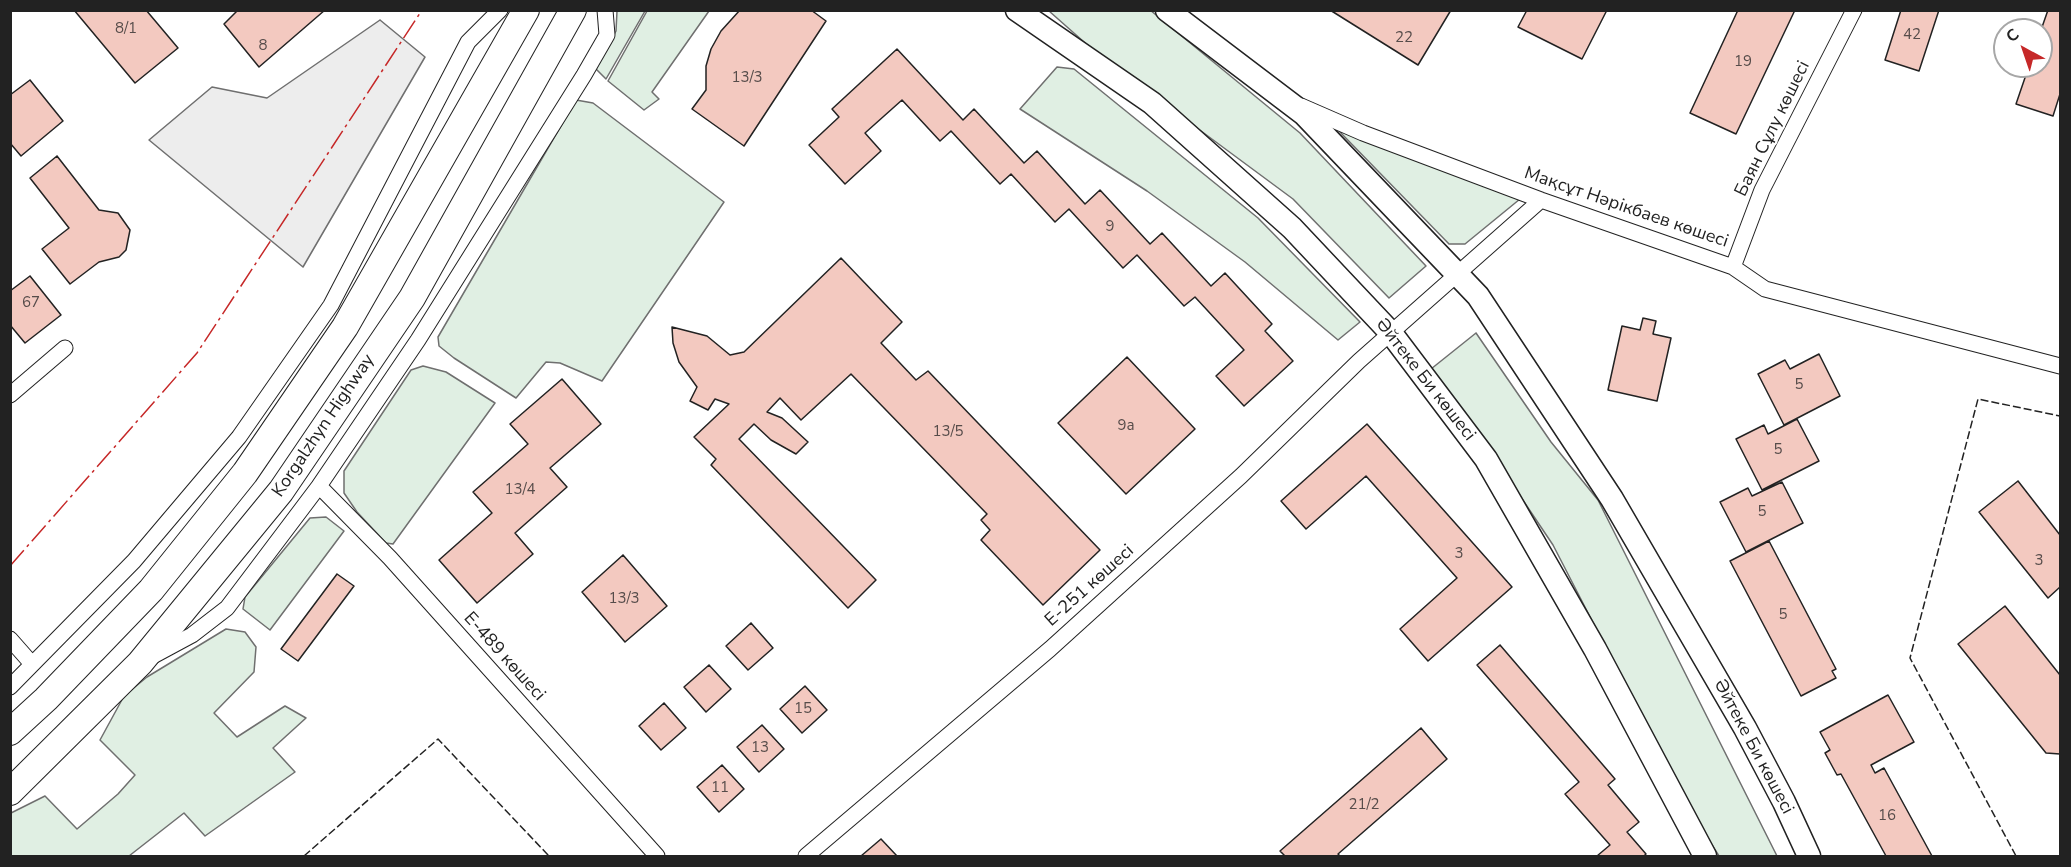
<!DOCTYPE html>
<html>
<head>
<meta charset="utf-8">
<style>
  body { margin:0 }
  #map { position:relative; width:2071px; height:867px; overflow:hidden; background:#fff; font-family:"Nunito Sans",sans-serif }
  canvas { display:block }
  .frame { position:absolute; inset:0; border:12px solid #222; pointer-events:none }
  .north { position:absolute; left:1993px; top:18px; width:60px; height:60px; box-sizing:border-box; background:#fff; border:2px solid #a7a7a7; border-radius:50%; rotate:320deg; font-size:16px; font-weight:700; line-height:24px; text-align:center; color:#222 }
  .north::after { content:''; display:block; margin:auto; width:21px; height:27px; background:#c62828; clip-path:polygon(50% 0,100% 100%,50% 72%,0 100%) }
</style>
</head>
<body>
<div id="map">
<canvas width="2071" height="867"></canvas>
<div class="frame"></div>
<div class="north">С</div>
</div>
<script>
const g = document.querySelector('canvas').getContext('2d');
g.lineJoin = 'round';
function fill(path, color) { g.fillStyle = color; g.fill(path, 'evenodd'); }
const shape = rows => new Path2D(rows.map(r => 'M' + r).join(''));
function stroke(path, color, width, dash) { g.strokeStyle = color; g.lineWidth = width; g.lineCap = dash ? 'butt' : 'round'; g.setLineDash(dash || []); g.stroke(path); }
function drawText(font, color, halo, rows, align = 'center') {
  g.font = font + ' "Nunito Sans",sans-serif'; g.lineWidth = 4.5; g.setLineDash([]); g.textBaseline = 'middle'; g.strokeStyle = halo; g.fillStyle = color; for (const [text, x, y, turn = 0] of rows) {
    g.save(); g.translate(x, y); g.rotate((+turn || 0) * Math.PI / 180); g.textAlign = isNaN(turn) ? turn : align; if (halo) g.strokeText(text, 0, 0); g.fillText(text, 0, 0); g.restore();
  }
}
const green = shape([
  [1150,10,1300,133,1426,266,1389,298,1293,199,1101,57,1049,11,1150,10],
  [617,11,645,11,606,79,596,69,616,31,617,11],
  [647,11,709,11,652,92,659,99,644,110,608,81,647,11],
  [1057,67,1074,69,1258,218,1360,322,1338,340,1245,262,1147,191,1020,109,1057,67],
  [576,100,593,103,724,202,602,381,560,363,546,362,516,398,454,358,439,346,438,337,576,100],
  [1338,130,1520,199,1465,244,1449,244,1338,130],
  [1476,333,1551,442,1598,500,1777,856,1719,856,1689,809,1553,545,1461,408,1431,369,1476,333],
  [423,366,446,372,495,403,393,544,386,543,357,512,344,493,344,471,411,370,423,366],
  [326,517,344,531,270,630,243,609,245,597,310,518,326,517],
  [226,629,245,632,256,647,254,672,214,713,237,737,285,706,306,718,273,748,295,772,205,836,184,813,129,856,11,856,11,813,45,796,77,829,118,794,135,775,100,740,124,696,147,677,226,629]
]);
fill(green, '#e0efe3');
stroke(green, '#6f6f6f', 1.5);
const parking = shape([
  [380,20,425,57,303,267,149,140,212,87,267,98,380,20]
]);
fill(parking, '#ededed');
stroke(parking, '#6f6f6f', 1.5);
const building = shape([
  [74,10,146,10,178,48,135,83,74,10],
  [238,10,325,10,259,67,224,24,238,10],
  [740,10,811,10,826,21,744,146,692,109,706,90,706,66,711,49,721,31,740,10],
  [1330,10,1451,10,1418,65,1330,10],
  [1527,10,1607,10,1582,59,1518,27,1527,10],
  [1738,10,1795,10,1736,134,1690,113,1738,10],
  [1901,10,1939,10,1919,71,1885,60,1901,10],
  [2048,10,2060,10,2060,94,2053,116,2016,104,2029,66,2041,66,2041,30,2048,10],
  [897,49,963,120,974,109,1024,163,1037,151,1085,204,1100,190,1150,244,1162,233,1211,286,1225,273,1272,324,1265,331,1293,361,1244,406,1216,376,1244,350,1195,297,1184,306,1137,255,1123,268,1069,209,1055,222,1011,174,1000,184,951,131,940,141,902,100,865,133,881,151,845,184,809,145,839,117,832,109,897,49],
  [30,80,63,121,21,156,10,143,10,95,30,80],
  [57,156,99,210,118,213,130,230,126,250,119,257,99,262,70,284,42,249,69,228,30,178,57,156],
  [841,258,902,322,881,343,916,380,928,371,1100,550,1043,605,981,540,990,530,981,520,987,514,851,374,801,420,780,398,767,412,782,418,808,442,796,454,771,440,754,424,739,439,876,580,848,608,711,465,716,459,694,437,729,404,715,399,708,410,690,401,697,387,679,362,673,343,672,327,707,336,730,355,744,352,841,258],
  [30,276,61,315,25,343,10,325,10,291,30,276],
  [1643,318,1656,321,1653,334,1671,338,1657,401,1608,390,1622,326,1640,330,1643,318],
  [1819,354,1840,396,1784,425,1758,374,1785,360,1790,369,1819,354],
  [1127,357,1195,429,1126,494,1058,423,1127,357],
  [562,379,601,424,550,468,567,487,515,533,533,554,477,603,439,560,492,513,473,492,528,444,510,424,562,379],
  [1797,419,1819,461,1762,490,1736,439,1764,425,1768,434,1797,419],
  [1367,424,1512,587,1428,661,1400,629,1457,578,1366,476,1306,529,1281,501,1367,424],
  [2018,481,2060,535,2060,587,2048,598,1979,512,2018,481],
  [1782,482,1803,523,1746,552,1720,502,1748,488,1752,496,1782,482],
  [1769,541,1836,669,1832,671,1836,678,1801,696,1730,561,1769,541],
  [623,555,667,606,625,642,582,592,623,555],
  [337,574,354,586,298,661,281,649,337,574],
  [2005,606,2060,675,2060,754,2046,753,1958,644,2005,606],
  [751,623,773,648,748,670,726,646,751,623],
  [1500,645,1615,779,1608,785,1639,822,1627,832,1646,854,1644,856,1597,856,1610,845,1565,794,1579,782,1477,665,1500,645],
  [709,665,731,689,706,712,684,687,709,665],
  [805,686,827,710,802,733,780,709,805,686],
  [1888,695,1914,742,1871,765,1875,773,1884,768,1932,856,1886,856,1841,774,1837,775,1825,753,1830,750,1820,732,1888,695],
  [664,703,686,728,661,750,639,726,664,703],
  [762,725,784,749,759,772,737,747,762,725],
  [1421,728,1447,759,1338,854,1340,856,1285,856,1280,851,1421,728],
  [722,765,744,789,719,812,697,787,722,765],
  [881,839,897,856,861,856,881,839]
]);
fill(building, '#f3c9c0');
stroke(building, '#222', 1.5);
const street = shape([
  [1301,106,1363,133,1541,200,1733,267,1765,289,2060,366],
  [1733,267,1762,190,1854,10],
  [10,395,65,348],
  [319,486,390,558,657,856],
  [10,639,32,664],
  [153,656,192,635,227,608,319,486,418,340,584,75,607,35,605,10],
  [10,687,134,561,239,437,331,305,468,42,500,10],
  [806,856,1050,649,1241,476,1359,361,1541,200]
]);
const secondary = shape([
  [1017,10,1152,103,1292,228,1391,333,1486,459,1595,649,1705,856],
  [1167,10,1304,114,1478,296,1612,499,1745,728,1784,802,1809,856]
]);
const primary = shape([
  [10,732,46,699,151,590,245,473,345,327,526,10],
  [10,792,140,663,281,491,412,298,573,10]
]);
stroke(street, '#222', 17);
stroke(secondary, '#222', 25);
stroke(primary, '#222', 28);
stroke(street, '#fff', 15);
stroke(secondary, '#fff', 22);
stroke(primary, '#fff', 26);
stroke(shape([
  [304,856,438,739,549,856],
  [2016,856,1910,658,1978,399,2060,416]
]), '#222', 1.5, [8, 3]);
stroke(shape([
  [10,566,197,353,422,10]
]), '#c62828', 1.5, [21, 4.5, 3, 4.5]);
drawText('15px', '#564c4a', null, [
  ["8/1",126,29],
  ["42",1912,35],
  ["22",1404,38],
  ["8",263,46],
  ["19",1743,62],
  ["13/3",747,78],
  ["9",1110,227],
  ["67",31,303],
  ["5",1799,385],
  ["9а",1126,426],
  ["13/5",948,432],
  ["5",1778,450],
  ["13/4",520,490],
  ["5",1762,512],
  ["3",1459,554],
  ["3",2039,561],
  ["13/3",624,599],
  ["5",1783,615],
  ["15",803,709],
  ["13",760,748],
  ["11",720,788],
  ["21/2",1364,805],
  ["16",1887,816]
]);
drawText('18px', '#222', '#fff', [
  ["Баян Сұлу көшесі",1773,129,-64],
  ["Мақсұт Нәрікбаев көшесі",1626,208,19],
  ["Әйтеке Би көшесі",1425,380,52],
  ["Korgalzhyn Highway",324,426,-56],
  ["Е-251 көшесі",1090,586,-42],
  ["Е-489 көшесі",504,657,48],
  ["Әйтеке Би көшесі",1753,747,62]
]);
</script>
</body>
</html>
